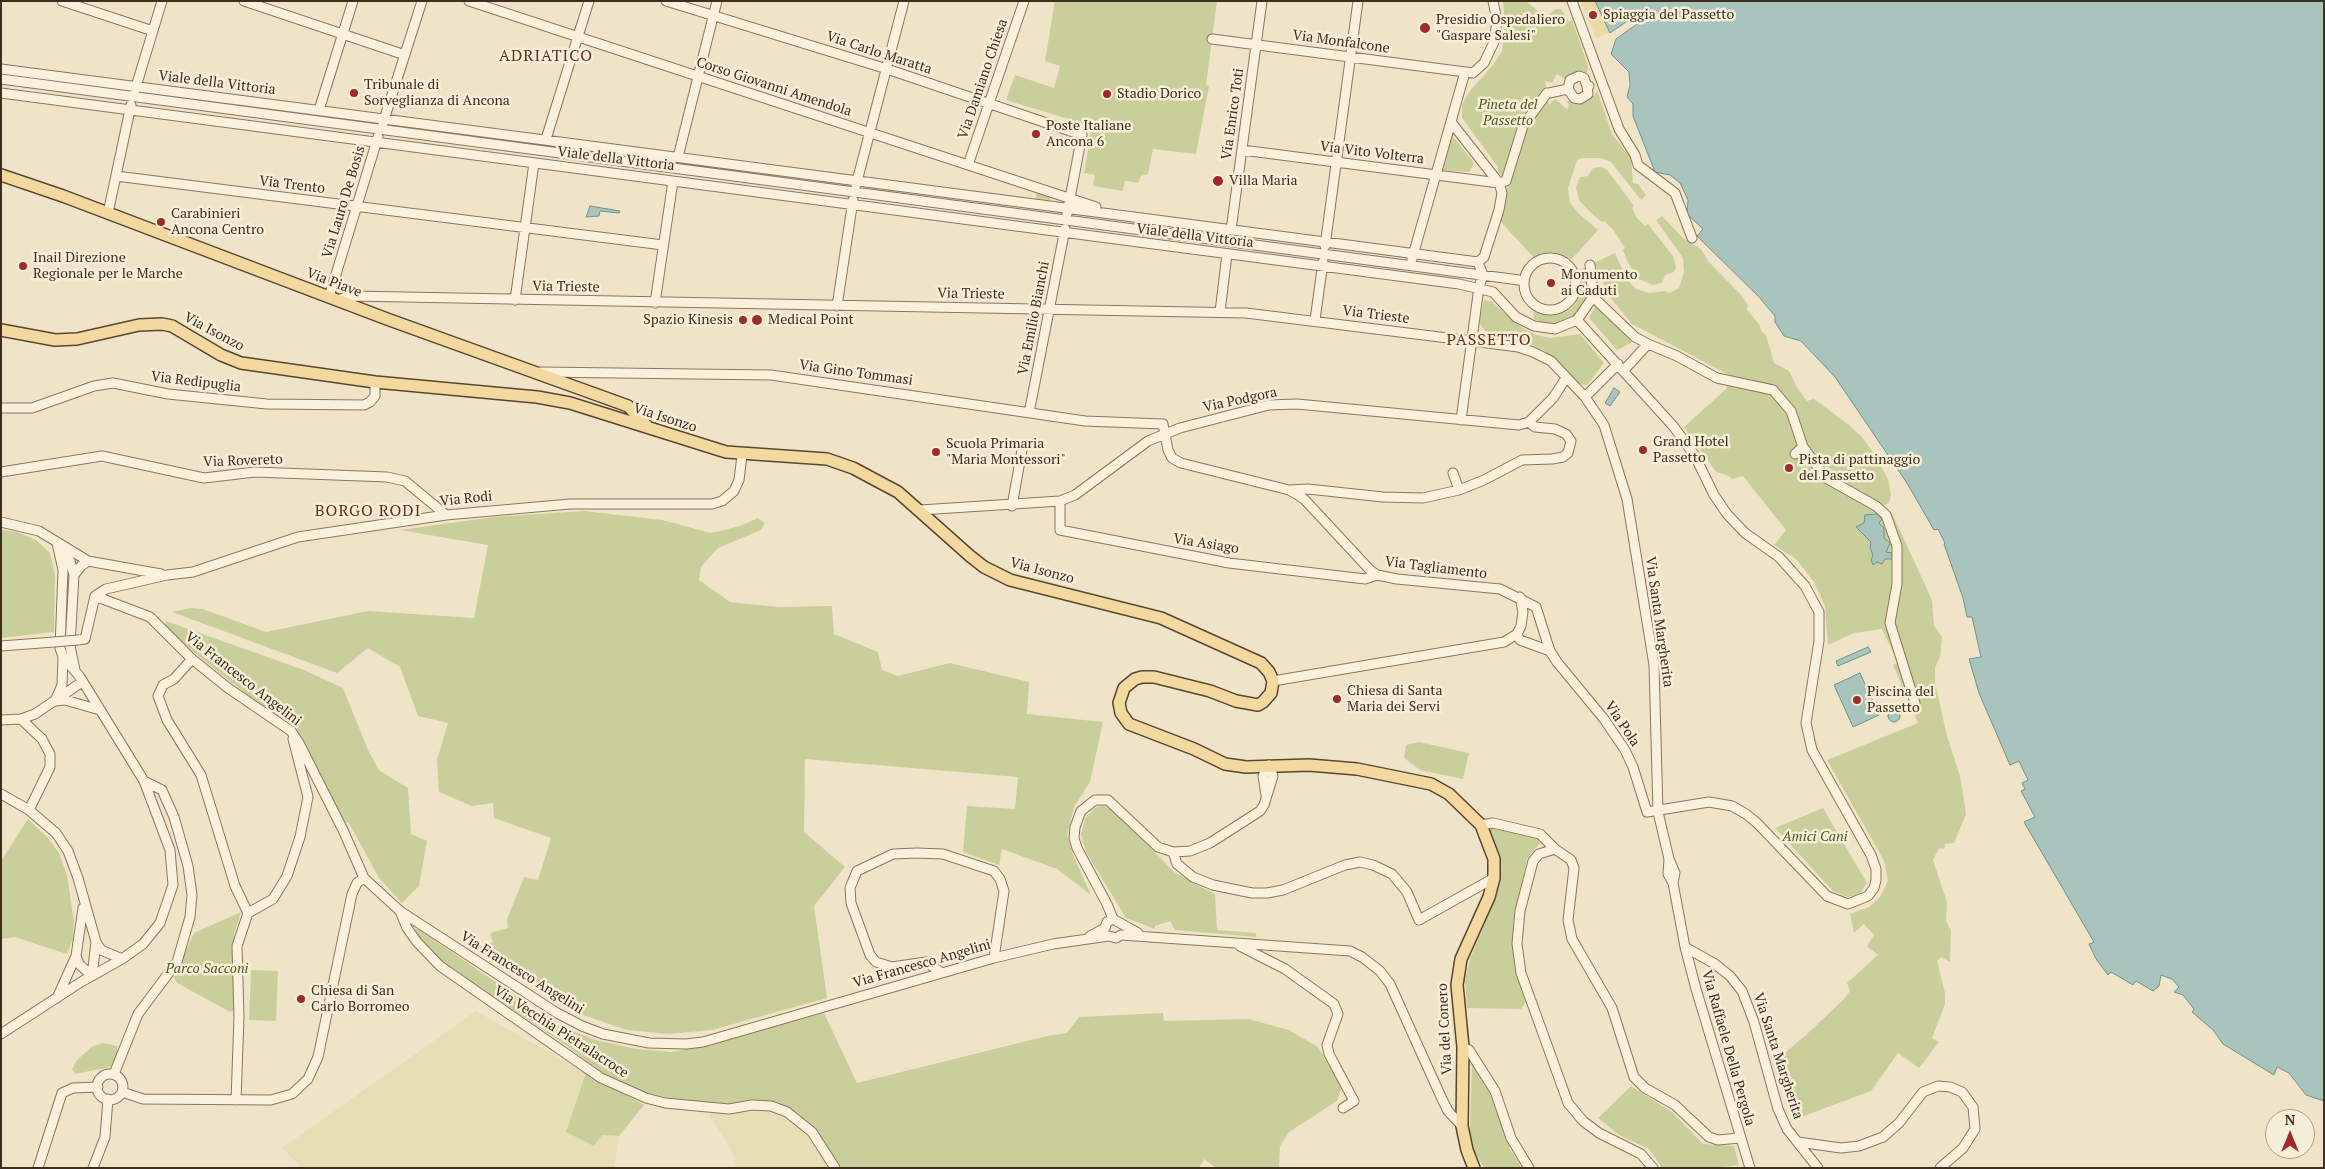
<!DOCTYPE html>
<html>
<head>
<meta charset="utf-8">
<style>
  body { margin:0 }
  #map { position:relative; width:2325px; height:1169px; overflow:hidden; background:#f0e4c8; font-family:"PT Serif",serif }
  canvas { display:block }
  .frame { position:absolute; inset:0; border:2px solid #3d2e20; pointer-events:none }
  .north { position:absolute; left:2265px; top:1109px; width:50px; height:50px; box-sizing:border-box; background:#f7eed8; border:1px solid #ada18e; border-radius:50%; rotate:0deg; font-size:14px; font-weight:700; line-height:20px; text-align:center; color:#3d2e20 }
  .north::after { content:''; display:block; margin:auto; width:18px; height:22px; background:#9e2a2b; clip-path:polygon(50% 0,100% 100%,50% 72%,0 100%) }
</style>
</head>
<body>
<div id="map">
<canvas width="2325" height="1169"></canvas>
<div class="frame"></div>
<div class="north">N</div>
</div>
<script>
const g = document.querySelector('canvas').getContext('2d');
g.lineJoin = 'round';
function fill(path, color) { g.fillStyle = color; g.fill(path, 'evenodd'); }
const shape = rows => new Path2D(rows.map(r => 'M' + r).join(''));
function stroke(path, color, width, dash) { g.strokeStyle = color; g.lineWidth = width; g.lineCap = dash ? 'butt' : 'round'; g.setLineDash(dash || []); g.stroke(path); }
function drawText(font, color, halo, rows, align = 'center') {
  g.font = font + ' "PT Serif",serif'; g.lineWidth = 5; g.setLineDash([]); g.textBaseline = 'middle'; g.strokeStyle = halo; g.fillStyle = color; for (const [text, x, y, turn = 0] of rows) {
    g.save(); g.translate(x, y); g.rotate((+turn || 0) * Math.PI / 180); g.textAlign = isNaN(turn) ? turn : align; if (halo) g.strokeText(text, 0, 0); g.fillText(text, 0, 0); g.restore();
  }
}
fill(shape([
  [476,1011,586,1073,567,1132,619,1136,614,1168,302,1168,282,1148],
  [751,1111,771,1111,793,1121,810,1140,828,1168,737,1168,732,1151,709,1114]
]), '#e6deb5');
fill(shape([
  [1055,1,1217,1,1206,85,1209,86,1196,154,1153,149,1148,174,1141,176,1138,183,1125,181,1123,191,1093,186,1095,175,1084,173,1092,126,1006,100,1015,75,1054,88,1060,66,1045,61],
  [1503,1,1526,1,1545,17,1556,9,1561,9,1569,22,1572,20,1588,66,1587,76,1582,71,1573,74,1570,82,1557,74,1552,83,1545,81,1549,105,1555,99,1567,109,1569,106,1567,102,1570,100,1587,102,1590,96,1594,96,1597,91,1612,134,1631,158,1633,183,1638,184,1646,195,1641,200,1611,162,1601,158,1582,158,1577,160,1568,188,1570,202,1579,214,1598,230,1572,259,1549,255,1535,259,1501,222,1508,185,1498,171,1498,167,1462,118,1462,105,1469,92,1493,65,1502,51,1505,24],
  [1452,135,1474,163,1469,172,1442,170],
  [1601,167,1607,170,1634,206,1632,208,1637,218,1645,226,1648,224,1673,256,1676,267,1674,272,1665,275,1662,283,1653,285,1639,279,1628,263,1623,250,1625,248,1614,231,1604,221,1602,222,1591,213,1579,200,1576,187,1580,177,1588,176,1593,168],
  [1035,192,1050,197,1051,202,1033,201,1037,197],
  [1662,216,1684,239,1701,249,1709,262,1741,295,1748,305,1747,310,1759,324,1762,332,1766,335,1774,363,1789,371,1798,389,1807,401,1814,399,1849,425,1862,437,1875,455,1888,479,1891,494,1889,503,1881,506,1892,513,1932,600,1934,626,1942,637,1940,657,1935,668,1935,683,1947,736,1960,776,1966,814,1954,843,1945,844,1944,849,1939,848,1933,860,1947,902,1946,921,1951,930,1950,962,1941,957,1937,961,1945,993,1945,1004,1932,1038,1939,1042,1919,1068,1898,1053,1871,1091,1793,1120,1773,1063,1806,1035,1844,999,1850,991,1847,983,1878,955,1867,946,1874,935,1864,924,1854,933,1850,914,1869,907,1880,897,1888,881,1884,861,1827,760,1918,723,1893,665,1898,663,1882,629,1854,633,1828,645,1825,606,1814,582,1796,559,1774,545,1786,530,1743,476,1732,479,1727,475,1716,472,1684,427,1726,389,1729,375,1632,324,1610,297,1594,263,1615,253,1626,278,1636,289,1649,293,1665,291,1669,293,1679,288,1684,272,1683,258,1656,220],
  [1586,267,1589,296,1577,314,1558,323,1544,323,1534,319,1533,314,1535,309,1552,315,1566,312,1574,306,1581,293,1580,270],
  [1484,300,1491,301,1521,327,1536,335,1551,338,1580,334,1604,363,1587,385,1580,384,1545,351,1522,340,1485,331,1479,322],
  [1595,307,1597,307,1631,341,1631,343,1617,350,1589,318],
  [584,511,662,520,711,533,740,526,758,518,765,523,761,530,718,548,701,567,699,580,730,602,778,607,832,606,834,634,878,652,882,670,898,676,950,663,1029,682,1027,714,1103,722,1090,782,1074,807,1067,835,1073,855,1091,895,1057,869,1002,849,999,865,963,852,967,806,1015,809,1018,777,805,759,804,832,845,867,814,906,827,998,712,1030,669,1034,627,1030,580,1014,470,945,477,942,480,947,493,942,490,933,508,928,507,919,524,877,538,880,551,838,494,818,493,803,472,806,439,792,437,760,448,723,418,716,400,667,368,648,337,673,172,612,191,608,203,609,266,632,368,611,474,618,488,545,400,530,494,517],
  [1,530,17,532,36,540,50,553,55,575,54,632,1,638],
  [166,621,304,670,343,688,368,750,379,770,408,788,411,834,427,841,419,886,402,903,379,878,349,823,341,821,300,738,287,720,260,705,207,663,165,627],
  [1419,742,1469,753,1463,779,1420,770,1404,758,1406,745],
  [1103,805,1117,813,1174,872,1215,894,1217,930,1256,933,1256,937,1175,930,1170,921,1155,926,1155,929,1126,918,1086,852,1081,835,1085,819,1094,808],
  [1823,808,1867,883,1859,895,1847,897,1833,891,1775,828],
  [28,819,48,838,59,853,67,875,74,922,73,939,67,954,15,937,1,939,1,861],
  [1493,827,1534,834,1540,843,1527,859,1513,922,1515,967,1526,1002,1521,1009,1467,1008,1465,981,1470,959,1495,900,1501,879,1501,857,1489,829],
  [241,912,234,935,235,1010,230,1012,177,983,174,977,194,933],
  [418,929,560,1026,596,1040,636,1049,671,1052,702,1046,824,1013,857,1083,1047,1036,1067,1033,1079,1017,1163,1013,1164,1021,1248,1019,1289,1030,1318,1047,1342,1087,1337,1101,1289,1132,1280,1146,1279,1168,1216,1168,1204,1159,1199,1168,838,1168,801,1118,761,1100,721,1104,681,1101,632,1089,609,1078,567,1046,440,961,414,930],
  [251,970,278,971,276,1021,249,1020],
  [103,1043,117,1046,118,1058,110,1067,75,1074,72,1069,78,1059,93,1046],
  [1472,1062,1490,1093,1510,1149,1522,1168,1484,1168,1475,1153,1470,1132],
  [586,1073,644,1105,619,1136,602,1135,594,1146,566,1132],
  [1631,1086,1672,1112,1703,1144,1734,1146,1739,1165,1715,1168,1662,1168,1649,1149,1619,1135,1598,1118]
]), '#c9cf9b');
fill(shape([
  [1580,1,1595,1,1610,33,1596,38]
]), '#ecd9a5');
const water = shape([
  [1595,1,2324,1,2324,1101,2306,1095,2289,1073,2277,1067,2274,1075,2223,1044,2213,1030,2192,1012,2194,1009,2183,995,2174,992,2179,987,2172,979,2161,975,2159,986,2153,991,2136,981,2133,985,2111,972,2108,975,2096,959,2089,944,2094,942,2024,822,2035,817,2021,791,2025,789,2022,783,2028,780,2019,761,2010,765,1979,693,1969,659,1981,657,1972,617,1967,617,1963,598,1944,544,1945,543,1938,529,1934,530,1907,483,1835,377,1801,341,1784,336,1775,322,1775,316,1759,297,1697,236,1703,229,1687,214,1688,200,1680,183,1670,175,1655,172,1633,116,1633,104,1627,97,1630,85,1629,72,1611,54,1616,39,1644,19,1644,15,1642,12,1639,13,1610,33,1595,1],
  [590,206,620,211,619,213,600,211,599,216,586,217,590,206],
  [1614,388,1620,392,1610,406,1605,403,1614,388],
  [1877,514,1882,519,1879,523,1884,528,1884,538,1890,543,1886,552,1892,553,1893,559,1885,559,1882,564,1877,562,1873,565,1871,560,1873,556,1870,547,1871,542,1856,527,1864,523,1865,515,1877,514],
  [1868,647,1871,652,1838,666,1836,661,1868,647],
  [1860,673,1879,715,1853,727,1834,685,1860,673],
  '1888 716a6 6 0 1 1 12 0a6 6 0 1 1-12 0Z'
]);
fill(water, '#a9c4bc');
stroke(water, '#6f938a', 1);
const minor = shape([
  [62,1,153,31],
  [244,1,405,55],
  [469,1,1096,207],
  [666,1,887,69,1082,135,1067,214],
  [1572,1,1619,129,1635,155,1638,165,1675,193,1692,238],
  [1212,39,1473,73,1484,63,1494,42,1497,21,1493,1],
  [1,69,1478,262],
  [1,79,1519,280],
  [1568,89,1574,98,1580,99,1588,94,1587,86,1589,86],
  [135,90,162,1],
  [1,93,1459,284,1493,292,1516,317,1534,326,1555,329,1577,320,1674,427,1695,456,1714,495,1727,514,1745,533,1779,557,1805,586,1819,612,1819,641,1806,723,1812,750,1871,855,1876,869,1876,880,1874,888,1868,896,1848,904,1827,896,1757,823,1746,814,1732,806,1709,802,1647,812,1633,767,1625,750,1604,719,1557,662,1550,651,1536,607,1500,589,1397,579,1377,575,1370,570,1305,500,1298,495,1289,490,1181,463,1172,458,1168,450,1163,424,1085,421,771,375,540,372],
  [1549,93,1568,89,1570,80,1579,76,1584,78,1587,86],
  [319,110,353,1],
  [1451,122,1499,183,1502,193,1499,210,1484,257,1478,262],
  [383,123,422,1],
  [546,139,589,1],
  [1242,150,1499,183,1506,181,1523,126,1547,93],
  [678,157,717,1],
  [968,165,1024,1],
  [116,176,663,245],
  [856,185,904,1],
  [108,213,131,105],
  [1231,230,1262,1],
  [1325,246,1358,1],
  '1524 284a26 26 0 1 1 52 0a26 26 0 1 1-52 0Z',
  [1412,259,1465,72],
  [329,297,378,137],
  [1593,297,1635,337,1648,344,1677,356,1717,378,1773,390,1791,411,1803,447,1826,478,1876,506,1886,515,1897,546,1897,584,1890,623,1915,703],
  [336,300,351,296,1246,313,1472,341,1518,347,1533,352,1551,361,1585,397,1604,425,1627,499,1654,665,1658,812,1669,859,1675,873,1673,883],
  [515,300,534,163],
  [655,303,673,181],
  [837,306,853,200],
  [1220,312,1227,254],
  [1315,320,1323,262],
  [1577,320,1593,297,1590,265],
  [1624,370,1648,344],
  [1585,397,1618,364],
  [1,408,32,408,94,386,113,383,168,394,267,404,364,405,370,402,375,396,375,382],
  [1030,408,1065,229],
  [1461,420,1479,287,1483,275,1478,262],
  [1795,454,1803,447],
  [1,472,102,456,204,478,255,472,387,477,405,481,446,515],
  [1453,473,1459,490],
  [1289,490,1308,489,1383,497,1423,498,1459,490,1484,480,1522,460,1552,459,1563,457,1568,453,1571,441,1566,434,1555,429,1535,427,1529,422],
  [1060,501,1060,530,1229,563,1365,579,1377,575],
  [1012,506,1022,450],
  [920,510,1060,501,1075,495,1148,441,1180,428,1269,405,1297,404,1519,425,1529,422,1553,398,1566,378],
  [1,522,39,531,88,561,161,574],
  [59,545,70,561,74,575],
  [95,596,150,617,192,659,228,688,291,731,299,743,343,830,364,878,400,911,557,1013,582,1026,603,1034,649,1043,686,1044,703,1042,994,958,1053,944,1109,936,1116,938,1121,935,1350,951,1362,957,1380,971,1390,984,1442,1099,1448,1111,1462,1126],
  [95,596,106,589,167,575,193,572,298,537,446,515,570,504,712,504,722,501,734,491,739,480,742,455],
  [1517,634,1520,640,1550,651],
  [78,640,85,639,95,596],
  [1,646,54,642],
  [192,659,174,679,163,685,158,696,167,720,201,775,235,886,248,913,273,899,287,876,300,837,308,797,293,739],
  [75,670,70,646,74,575,81,566,88,561],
  [1273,681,1504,642,1517,634,1521,626,1523,612,1520,597],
  [55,701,65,700,100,710],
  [55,701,62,685,63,657],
  [21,719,42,739,50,754,50,767,29,810],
  [1,720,21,719,35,714,82,682],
  [1,794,29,810,56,833,68,851,78,878,96,942,101,950,122,959],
  [1266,795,1263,776,1269,765],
  [1481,825,1493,823,1540,834,1555,849,1571,860,1574,868,1568,920,1572,939,1612,1008,1634,1077,1645,1088,1675,1105,1709,1137,1718,1140,1740,1138],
  [1555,849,1539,854,1533,861,1520,911,1517,944,1521,973,1568,1103,1583,1121,1599,1133,1641,1154,1653,1168],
  [1173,852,1177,864,1193,877,1213,885,1252,893,1267,893,1283,890,1345,865,1360,862,1373,865,1392,874,1407,892,1419,920,1494,878],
  [1669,859,1668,874,1673,883,1685,947,1696,989,1750,1168],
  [400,911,407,928,417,942,440,966,601,1078,646,1098,665,1103,729,1109,752,1105,771,1106,787,1112,812,1132,835,1168],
  [1113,919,1107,904,1077,848,1074,838,1075,827,1081,811,1095,800,1108,800,1158,847,1173,852,1190,851,1210,843,1260,811,1264,805,1273,776,1269,765],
  [1090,936,1105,928,1107,922,1113,919,1138,933],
  [1240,946,1285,969,1334,1004,1338,1014,1327,1045,1329,1054,1354,1101,1343,1108],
  [1685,947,1715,964,1730,976,1742,991,1754,1022,1778,1109,1787,1129,1818,1168],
  [76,956,79,964,92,976],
  [942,973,926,962,892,967,876,962,870,955,851,903,850,888,857,871,893,854,917,853,943,854,994,871,1000,879,1004,891,994,958],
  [92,976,96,942],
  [57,998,76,956,83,908],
  [1,1034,81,982,122,959,143,944,160,923,173,885,170,850,144,781,80,677,63,657,60,648,63,570,57,543],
  [1463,1047,1469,1050,1495,1091,1511,1138,1529,1168],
  [114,1074,138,1014,177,962,190,917,192,895,188,866,174,817,162,790,144,781],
  '97 1087a13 13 0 1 1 26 0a13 13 0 1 1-26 0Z',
  [122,1092,143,1099,271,1100,292,1094,308,1079,318,1057,352,894,357,883,364,878],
  [236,1100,239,1017,237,946,248,913],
  [1798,1142,1841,1148,1859,1146,1883,1137,1899,1123,1923,1092,1938,1086,1950,1087,1962,1092,1973,1107,1975,1129,1963,1148,1940,1168],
  [38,1168,62,1093,73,1088,98,1087],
  [93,1168,105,1137,108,1099]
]);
const major = shape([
  [1,175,63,196,387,319,628,406,647,426],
  [1,330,55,340,77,339,139,325,162,324,172,326,221,355,241,363,375,382,537,397,570,403,726,452,827,459,853,468,898,492,970,556,984,567,1010,580,1161,618,1261,663,1269,672,1273,681,1271,693,1263,702,1258,705,1236,701,1210,691,1154,677,1142,677,1135,679,1124,688,1119,703,1121,713,1129,724,1194,749,1225,764,1246,767,1309,765,1357,769,1431,784,1449,794,1481,825,1494,859,1494,878,1489,897,1461,959,1457,985,1463,1047,1462,1126,1467,1150,1474,1168]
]);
stroke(minor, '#8d765c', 11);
stroke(major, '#5b4430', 14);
stroke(minor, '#faf1dc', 9);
stroke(major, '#f3d9a0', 11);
const minorBridge = shape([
  [54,642,78,640]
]);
stroke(minorBridge, '#8d765c', 11, []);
stroke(minorBridge, '#faf1dc', 9);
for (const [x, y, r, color] of [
  [1593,15,5,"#9e2a2b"],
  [1425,28,6,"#9e2a2b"],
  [354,93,5,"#9e2a2b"],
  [1107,94,5,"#9e2a2b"],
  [1036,134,5,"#9e2a2b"],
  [1218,181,6,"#9e2a2b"],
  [161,222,5,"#9e2a2b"],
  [23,266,5,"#9e2a2b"],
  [1551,283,5,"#9e2a2b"],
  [743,320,5,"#9e2a2b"],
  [757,320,6,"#9e2a2b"],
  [1643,450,5,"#9e2a2b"],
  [936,452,5,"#9e2a2b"],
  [1789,468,5,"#9e2a2b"],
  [1337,699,5,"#9e2a2b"],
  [1857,700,5,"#9e2a2b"],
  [301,999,5,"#9e2a2b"]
]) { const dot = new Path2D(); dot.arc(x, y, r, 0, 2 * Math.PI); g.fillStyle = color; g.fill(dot); stroke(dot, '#f7eed8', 2); }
drawText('14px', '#3d2e20', '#f7eed8', [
  ["Spiaggia del Passetto",1603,15],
  ["Presidio Ospedaliero",1436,20],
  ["\"Gaspare Salesi\"",1436,36],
  ["Tribunale di",364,85],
  ["Sorveglianza di Ancona",364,101],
  ["Stadio Dorico",1117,94],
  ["Poste Italiane",1046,126],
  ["Ancona 6",1046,142],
  ["Villa Maria",1229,181],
  ["Carabinieri",171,214],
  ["Ancona Centro",171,230],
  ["Inail Direzione",33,258],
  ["Regionale per le Marche",33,274],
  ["Monumento",1561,275],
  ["ai Caduti",1561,291],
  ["Spazio Kinesis",733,320,"right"],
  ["Medical Point",768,320],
  ["Grand Hotel",1653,442],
  ["Passetto",1653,458],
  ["Scuola Primaria",946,444],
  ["\"Maria Montessori\"",946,460],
  ["Pista di pattinaggio",1799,460],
  ["del Passetto",1799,476],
  ["Chiesa di Santa",1347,691],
  ["Maria dei Servi",1347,707],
  ["Piscina del",1867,692],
  ["Passetto",1867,708],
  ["Chiesa di San",311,991],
  ["Carlo Borromeo",311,1007]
], 'left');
drawText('14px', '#3d2e20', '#f7eed8', [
  ["Via Monfalcone",1341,42,8],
  ["Via Carlo Maratta",879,53,18],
  ["Via Damiano Chiesa",983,79,-71],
  ["Viale della Vittoria",217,83,7],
  ["Corso Giovanni Amendola",774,87,18],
  ["Via Enrico Toti",1233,114,-82],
  ["Via Vito Volterra",1372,153,7],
  ["Viale della Vittoria",616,159,7],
  ["Via Trento",292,185,7],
  ["Via Lauro De Bosis",344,202,-73],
  ["Viale della Vittoria",1195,236,7],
  ["Via Piave",334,283,21],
  ["Via Trieste",566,287,1],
  ["Via Trieste",971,294,1],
  ["Via Trieste",1376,315,7],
  ["Via Emilio Bianchi",1034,318,-79],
  ["Via Isonzo",214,332,28],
  ["Via Gino Tommasi",856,373,8],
  ["Via Redipuglia",196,382,7],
  ["Via Podgora",1240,400,-12],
  ["Via Isonzo",665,418,18],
  ["Via Rovereto",243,461,-2],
  ["Via Rodi",466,499,-6],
  ["Via Asiago",1206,544,9],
  ["Via Tagliamento",1436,568,7],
  ["Via Isonzo",1042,571,15],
  ["Via Santa Margherita",1659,622,82],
  ["Via Francesco Angelini",243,679,38],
  ["Via Pola",1622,724,56],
  ["Via Francesco Angelini",922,964,-16],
  ["Via Francesco Angelini",522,973,32],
  ["Via del Conero",1445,1029,-93],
  ["Via Vecchia Pietralacroce",561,1032,33],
  ["Via Raffaele Della Pergola",1728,1048,74],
  ["Via Santa Margherita",1778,1056,72]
]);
drawText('italic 14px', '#4d5a26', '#f7eed8', [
  ["Pineta del",1508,105],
  ["Passetto",1508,121],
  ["Amici Cani",1815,837],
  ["Parco Sacconi",207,969]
]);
g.letterSpacing = '1px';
drawText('16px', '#6b2e1e', '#f7eed8', [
  ["ADRIATICO",546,56],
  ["PASSETTO",1489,340],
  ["BORGO RODI",368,511]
]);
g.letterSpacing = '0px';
</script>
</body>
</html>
